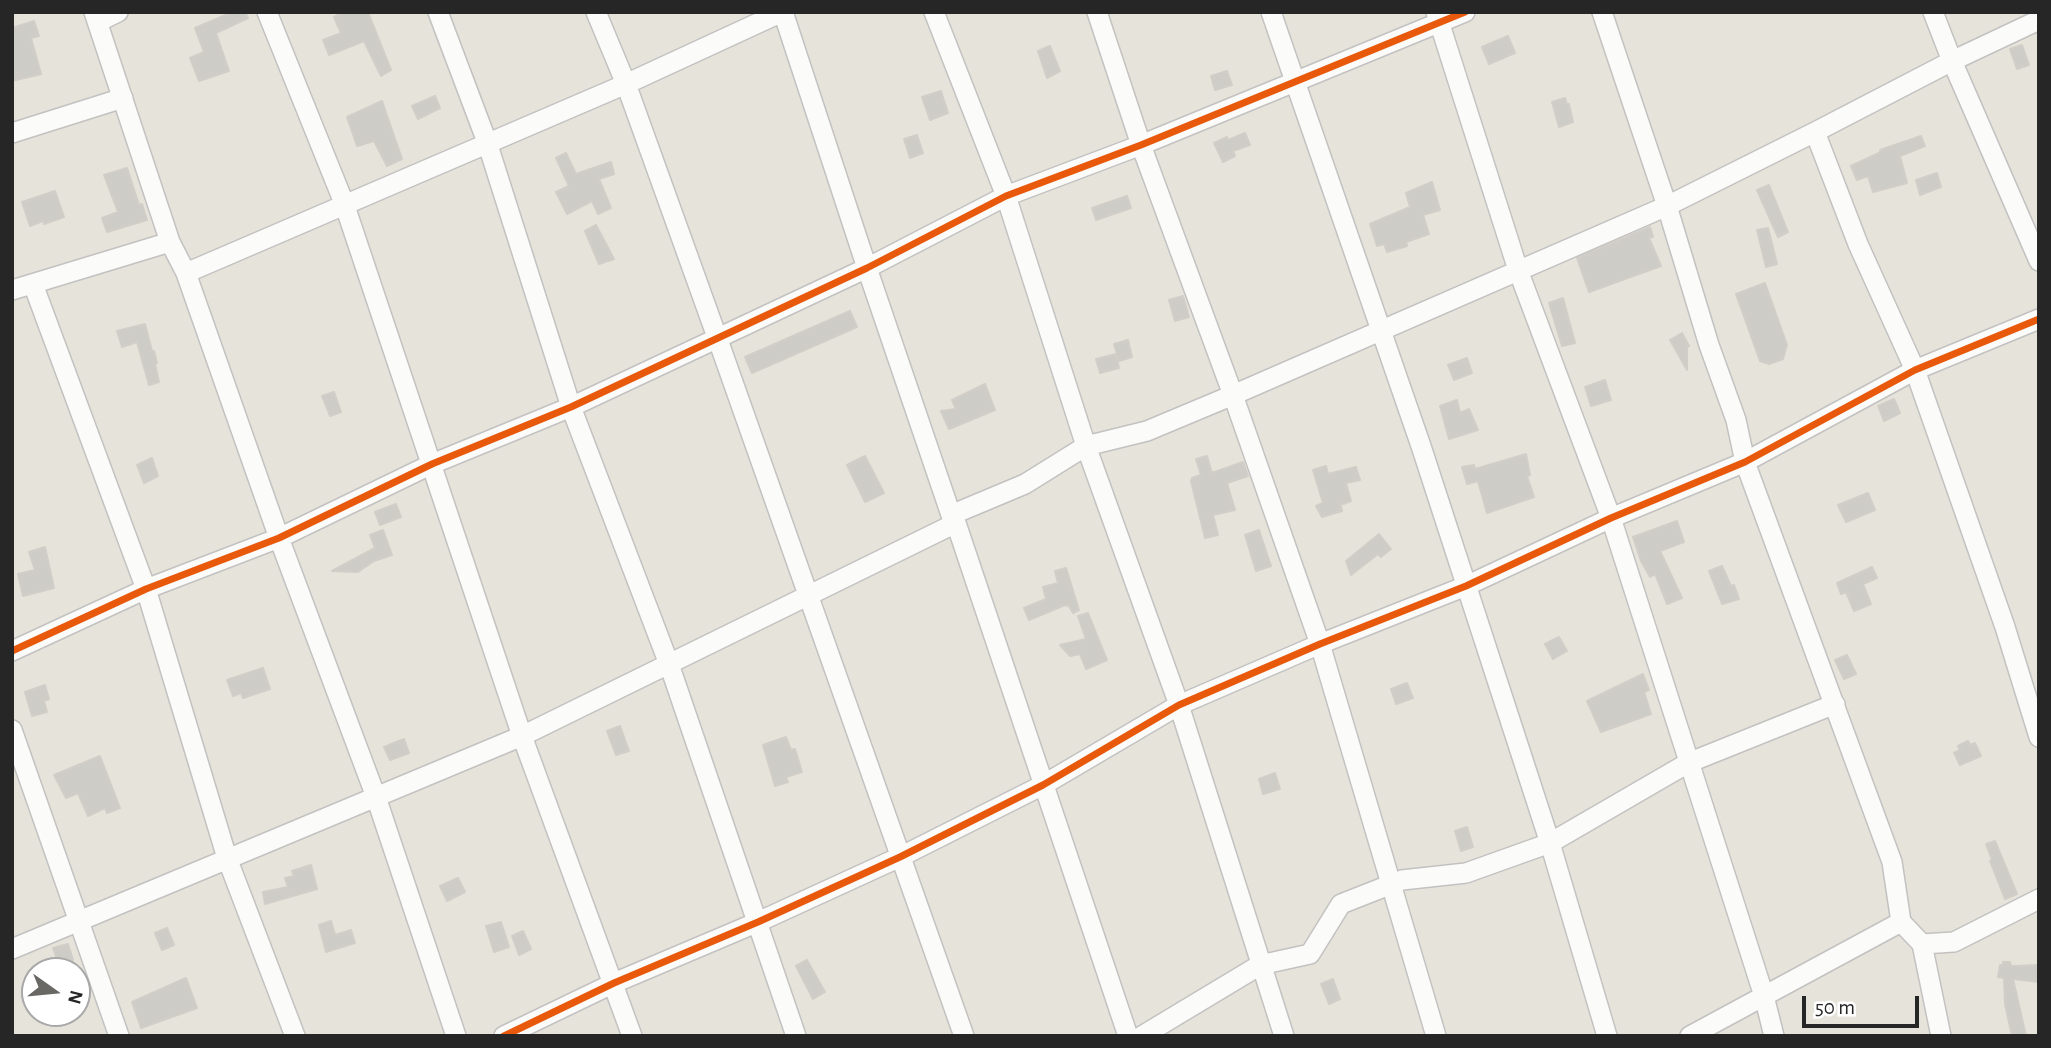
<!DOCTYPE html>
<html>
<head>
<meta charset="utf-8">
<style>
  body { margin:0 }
  #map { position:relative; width:2051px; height:1048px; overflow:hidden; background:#e6e3db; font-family:"Alegreya Sans",sans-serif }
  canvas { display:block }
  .frame { position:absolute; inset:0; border:14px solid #262626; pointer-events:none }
  .north { position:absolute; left:21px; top:957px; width:70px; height:70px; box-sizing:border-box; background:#fff; border:2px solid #a8a8a8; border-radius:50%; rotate:105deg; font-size:19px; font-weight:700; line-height:28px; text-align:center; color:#262626 }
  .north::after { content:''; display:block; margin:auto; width:24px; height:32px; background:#696865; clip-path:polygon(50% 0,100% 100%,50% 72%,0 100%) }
  .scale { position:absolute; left:1802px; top:996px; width:117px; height:32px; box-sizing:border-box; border:4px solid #262626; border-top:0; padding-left:9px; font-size:21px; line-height:24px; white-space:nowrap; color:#262626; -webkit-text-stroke:5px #fff; paint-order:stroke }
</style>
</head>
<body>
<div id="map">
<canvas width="2051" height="1048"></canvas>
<div class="frame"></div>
<div class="north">N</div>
<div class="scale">50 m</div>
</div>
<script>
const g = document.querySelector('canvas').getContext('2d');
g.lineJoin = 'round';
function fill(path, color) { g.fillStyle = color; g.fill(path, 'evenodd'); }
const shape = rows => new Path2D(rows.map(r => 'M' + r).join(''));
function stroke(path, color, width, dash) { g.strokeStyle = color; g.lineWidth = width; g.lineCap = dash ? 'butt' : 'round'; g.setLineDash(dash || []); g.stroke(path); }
const building = shape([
  [233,12,245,12,248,18,216,33,229,71,199,81,190,58,204,52,195,28,233,12],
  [344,12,368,12,391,70,381,76,364,41,329,55,323,40,341,33,334,17,344,12],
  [34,21,39,36,31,38,41,74,12,81,12,28,34,21],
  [1508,36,1515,53,1489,64,1482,47,1508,36],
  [2022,45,2029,65,2017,69,2010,49,2022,45],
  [1050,46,1060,71,1047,78,1038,51,1050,46],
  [1227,71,1232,85,1215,90,1211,76,1227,71],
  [941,91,948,113,930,120,922,97,941,91],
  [435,96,440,108,418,119,412,106,435,96],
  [1565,98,1567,104,1569,104,1573,122,1559,127,1552,102,1565,98],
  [382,101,402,159,387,166,374,141,357,146,347,117,382,101],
  [1245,133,1250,145,1233,151,1235,156,1223,162,1214,143,1227,137,1228,140,1245,133],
  [917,135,923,153,910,158,904,139,917,135],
  [1921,136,1925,146,1900,156,1907,183,1873,192,1868,176,1857,180,1851,166,1881,152,1880,150,1921,136],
  [566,153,576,174,611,162,614,174,599,179,611,208,598,214,592,201,567,214,556,192,569,186,556,158,566,153],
  [127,168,139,205,142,204,147,220,107,232,102,218,118,212,104,175,127,168],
  [1937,173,1941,187,1920,195,1916,180,1937,173],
  [1432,182,1440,210,1423,215,1429,234,1406,242,1407,246,1387,252,1384,244,1377,246,1370,224,1410,207,1406,193,1432,182],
  [1769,185,1788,232,1778,237,1757,190,1769,185],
  [55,191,64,217,44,224,43,221,30,226,22,202,55,191],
  [1127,196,1131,208,1096,220,1092,208,1127,196],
  [596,225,614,259,599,264,585,231,596,225],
  [1650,227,1653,237,1649,238,1661,266,1589,292,1577,258,1650,227],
  [1768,228,1777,264,1766,267,1757,230,1768,228],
  [1765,283,1787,345,1783,359,1769,364,1760,361,1736,294,1765,283],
  [1183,296,1189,317,1175,321,1169,300,1183,296],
  [1563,298,1575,343,1562,346,1549,303,1563,298],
  [850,311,857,327,752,373,745,357,850,311],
  [145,324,152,351,154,351,157,363,155,364,159,382,149,385,137,342,122,347,117,331,145,324],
  [1682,333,1689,346,1687,347,1687,370,1670,340,1682,333],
  [1128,340,1132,357,1119,361,1114,344,1128,340],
  [1116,354,1119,368,1100,373,1096,359,1116,354],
  [1467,358,1472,373,1454,380,1448,365,1467,358],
  [1605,380,1611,400,1591,406,1585,387,1605,380],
  [985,384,995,410,949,429,941,411,956,409,952,400,985,384],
  [334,392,341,412,330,416,322,396,334,392],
  [1894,399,1900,413,1884,421,1878,406,1894,399],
  [1457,400,1460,413,1469,409,1478,430,1449,439,1440,406,1457,400],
  [1526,454,1530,475,1527,476,1534,497,1487,513,1478,481,1467,484,1462,467,1474,465,1475,469,1526,454],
  [865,456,884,493,865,502,847,465,865,456],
  [1207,456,1212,473,1243,462,1248,476,1227,483,1235,510,1213,515,1218,535,1205,538,1191,481,1192,478,1201,475,1196,459,1207,456],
  [152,458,158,476,144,483,137,465,152,458],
  [1326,466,1328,474,1356,467,1360,480,1346,483,1351,501,1343,504,1340,502,1342,511,1322,517,1316,506,1323,503,1313,470,1326,466],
  [1868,493,1875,510,1846,522,1838,505,1868,493],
  [396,504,401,517,380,525,375,512,396,504],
  [1677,521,1684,542,1660,551,1682,598,1667,604,1655,574,1650,577,1641,561,1633,537,1677,521],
  [383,530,392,555,374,561,358,572,332,571,375,548,370,535,383,530],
  [1259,530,1271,566,1256,571,1245,535,1259,530],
  [1379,534,1391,549,1381,557,1378,554,1351,575,1346,561,1379,534],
  [45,547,54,588,23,596,18,574,35,570,29,552,45,547],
  [1722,566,1731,586,1734,585,1739,599,1722,604,1709,571,1722,566],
  [1872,567,1877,578,1863,584,1871,604,1854,611,1846,592,1841,594,1837,583,1872,567],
  [1066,568,1079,610,1073,613,1069,606,1065,605,1029,620,1024,608,1046,599,1043,587,1058,583,1055,571,1066,568],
  [1088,613,1107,660,1086,669,1080,654,1070,656,1060,645,1086,639,1078,616,1088,613],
  [1559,637,1567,651,1553,659,1545,644,1559,637],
  [1847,655,1856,674,1844,679,1835,660,1847,655],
  [263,668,270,689,243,698,241,693,233,696,227,680,263,668],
  [1643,674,1649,690,1644,692,1651,714,1601,732,1587,701,1643,674],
  [1407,683,1413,698,1396,704,1391,689,1407,683],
  [45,685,49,699,44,701,47,712,32,716,25,692,45,685],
  [620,726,629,751,616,755,607,731,620,726],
  [786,737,791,750,795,749,802,772,786,777,788,782,775,786,763,745,786,737],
  [404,739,409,753,390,760,384,747,404,739],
  [1968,741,1970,745,1975,743,1981,756,1960,765,1954,753,1960,750,1958,746,1968,741],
  [100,756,120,808,107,813,105,808,88,816,78,793,66,798,54,775,100,756],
  [1275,773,1280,789,1263,794,1259,779,1275,773],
  [1467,827,1473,847,1461,851,1455,831,1467,827],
  [1995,841,2017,894,2005,899,1990,861,1992,860,1986,844,1995,841],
  [311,865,317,889,265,904,263,892,288,887,285,878,294,876,292,871,311,865],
  [458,878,465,892,447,901,440,886,458,878],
  [331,921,335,935,351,930,355,943,326,952,319,925,331,921],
  [501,922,509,947,494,952,486,926,501,922],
  [167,928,174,945,162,950,155,933,167,928],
  [523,931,531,949,519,955,512,936,523,931],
  [68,944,73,960,59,964,53,948,68,944],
  [807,960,825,992,813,999,796,966,807,960],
  [2003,962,2010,962,2011,966,2017,966,2039,965,2039,982,2013,979,2026,1036,2012,1036,2005,1004,2004,978,1998,977,2000,965,2003,965,2003,962],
  [186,978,197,1008,141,1028,132,1002,186,978],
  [1333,979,1340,999,1329,1004,1321,984,1333,979]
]);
fill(building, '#ceccc7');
stroke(building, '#d1cec8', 2);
const minor = shape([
  [94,12,170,242,186,273,279,538,376,797,456,1036],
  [267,12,344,203,522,736,632,1036],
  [438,12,487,142,571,407,669,664,796,1036],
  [596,12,626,84,717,337,964,1036],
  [783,12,867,268,951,515,956,523,1128,1036],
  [934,12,1006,196,1086,446,1179,705,1284,1036],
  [1097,12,1141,145,1233,395,1320,644,1436,1036],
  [1271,12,1421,446,1550,843,1607,1036],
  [1436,12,1518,270,1611,518,1764,996,1774,1036],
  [1602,12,1667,206,1709,345,1736,420,1745,462,1892,862,1901,922,1922,944,1941,1036],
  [2039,20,1952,61,2039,261],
  [98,22,118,12],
  [1815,132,1858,244,1915,370,2005,627,2039,737],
  [12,133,123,98],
  [186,273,626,84,782,12],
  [33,284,146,589,227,858,295,1036],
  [12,290,170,242],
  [951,515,1025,484,1086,446,1147,431,1233,395,1667,206,1815,132,1952,61,1933,12],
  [12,651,146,589,279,538,432,464,571,407,867,268,1006,196,1141,145,1465,12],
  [12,730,119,1036],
  [1922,944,1954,942,2039,899],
  [12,949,522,736,956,523],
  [504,1036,614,983,758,922,900,857,1043,785,1179,705,1320,644,1466,586,1611,518,1745,462,1915,370,2039,319],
  [1142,1036,1260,965,1310,954,1341,904,1402,880,1466,873,1550,843,1688,763,1835,704],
  [1690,1036,1901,922]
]);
stroke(minor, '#c3c2c1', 22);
stroke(minor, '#fbfbfa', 19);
stroke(shape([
  [12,651,146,589,279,538,432,464,571,407,867,268,1006,196,1141,145,1465,12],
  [504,1036,614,983,758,922,900,857,1043,785,1179,705,1320,644,1466,586,1611,518,1745,462,1915,370,2039,319]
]), '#e8590c', 7);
</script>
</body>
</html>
